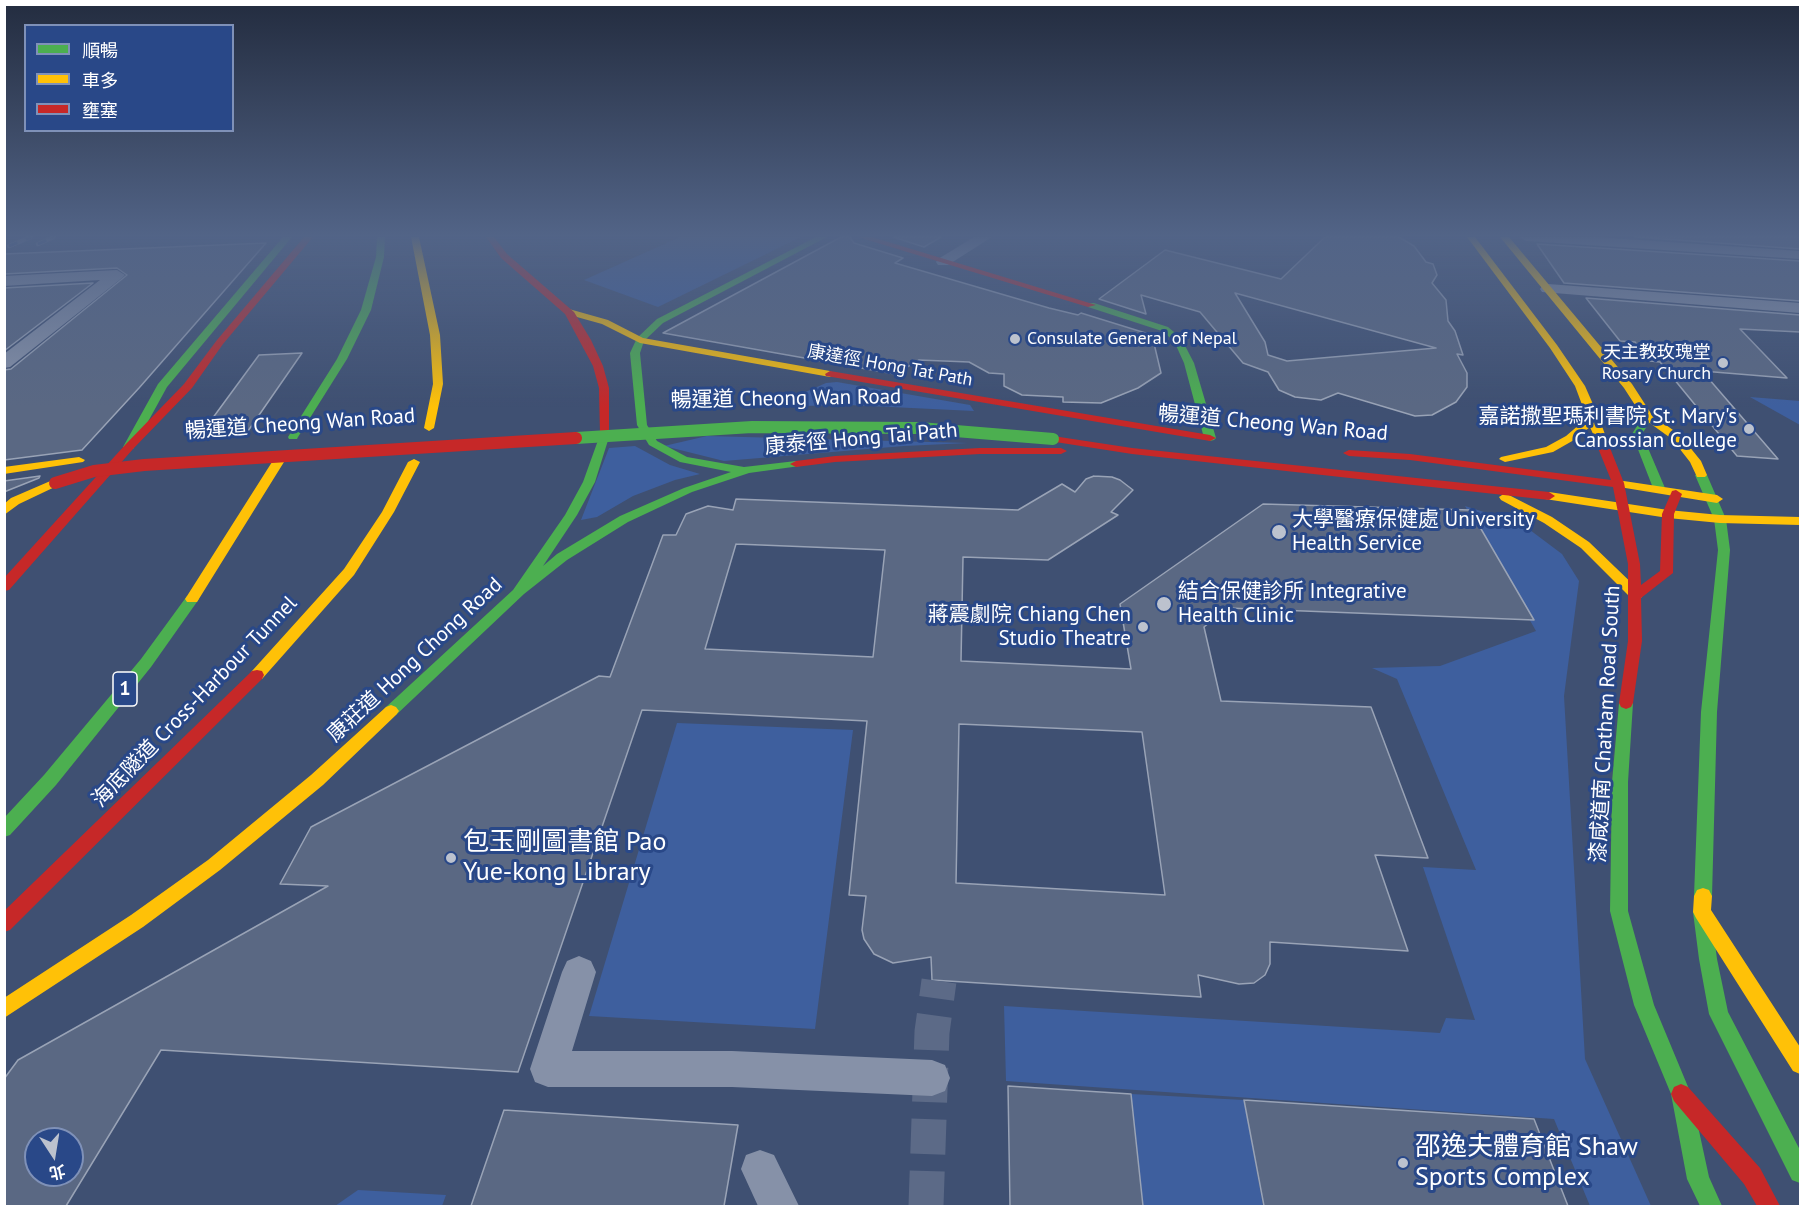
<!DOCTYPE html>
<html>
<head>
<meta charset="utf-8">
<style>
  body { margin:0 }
  #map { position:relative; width:1805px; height:1211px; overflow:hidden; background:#3f5072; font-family:"PT Sans","Noto Sans TC",sans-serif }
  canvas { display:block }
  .frame { position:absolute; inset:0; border:6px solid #fff; pointer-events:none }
  .legend { position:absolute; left:24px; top:24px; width:210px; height:108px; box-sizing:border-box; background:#294888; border:2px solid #7f91b8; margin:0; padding:8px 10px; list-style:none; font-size:18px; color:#fff }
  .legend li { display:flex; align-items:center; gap:12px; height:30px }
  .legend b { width:30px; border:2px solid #7f91b8 }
  .north { position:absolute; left:24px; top:1127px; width:60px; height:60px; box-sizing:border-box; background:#294888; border:2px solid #7f91b8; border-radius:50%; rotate:168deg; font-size:16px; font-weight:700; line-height:24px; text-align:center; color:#fff }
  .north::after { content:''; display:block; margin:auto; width:21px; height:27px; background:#bcc2ce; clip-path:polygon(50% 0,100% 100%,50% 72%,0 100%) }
</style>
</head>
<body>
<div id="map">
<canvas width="1805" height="1211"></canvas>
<div class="frame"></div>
<ul class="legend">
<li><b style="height:8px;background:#4caf50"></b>順暢</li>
<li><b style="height:8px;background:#ffc107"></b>車多</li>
<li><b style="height:8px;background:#c62828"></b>壅塞</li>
</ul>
<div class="north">北</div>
</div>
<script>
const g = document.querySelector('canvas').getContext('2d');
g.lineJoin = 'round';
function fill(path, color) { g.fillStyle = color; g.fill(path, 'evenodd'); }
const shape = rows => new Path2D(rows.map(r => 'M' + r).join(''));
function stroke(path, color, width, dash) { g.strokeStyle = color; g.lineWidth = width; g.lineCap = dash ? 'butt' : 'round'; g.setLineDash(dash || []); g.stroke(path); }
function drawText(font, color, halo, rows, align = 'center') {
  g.font = font + ' "PT Sans","Noto Sans TC",sans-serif'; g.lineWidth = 6; g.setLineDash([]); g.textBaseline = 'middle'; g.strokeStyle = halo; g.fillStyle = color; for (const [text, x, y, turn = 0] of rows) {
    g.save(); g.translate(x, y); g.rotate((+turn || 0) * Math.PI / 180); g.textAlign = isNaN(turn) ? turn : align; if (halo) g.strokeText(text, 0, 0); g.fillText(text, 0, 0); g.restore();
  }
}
fill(shape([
  [680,237,801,237,658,307,584,280],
  [837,382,970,405,974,411,849,405,801,406,787,400,826,383],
  [1750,397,1800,401,1800,425],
  [707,436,968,443,904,446,724,461,664,446],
  [635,446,670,465,700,474,675,480,633,496,597,517,581,520,609,448],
  [1465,506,1522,524,1562,554,1579,581,1564,696,1585,1059,1651,1206,1590,1206,1554,1119,1006,1081,1004,1006,1440,1033,1446,1018,1475,1020,1423,867,1476,870,1397,679,1372,668,1440,666,1536,631],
  [677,723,853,730,815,1029,589,1016],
  [1131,1094,1244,1100,1263,1206,1143,1206],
  [358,1190,446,1195,442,1206,335,1206]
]), '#3e5f9e');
const building = shape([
  [841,237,850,237,854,243,903,258,895,263,1049,308,1078,315,1081,313,1152,335,1161,373,1138,388,1101,403,1063,402,1063,397,1022,395,1004,386,1004,374,989,373,969,362,919,360,895,374,663,333,841,237],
  [893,237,941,237,924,247,893,237],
  [1325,237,1399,237,1414,246,1426,262,1433,264,1437,275,1432,283,1446,300,1448,321,1455,331,1463,355,1457,354,1467,373,1467,387,1456,402,1432,415,1415,416,1338,393,1321,400,1295,397,1279,390,1268,372,1243,363,1200,312,1141,295,1146,314,1099,299,1165,250,1281,279,1325,237],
  [1235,293,1436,348,1287,361,1268,355,1265,342,1235,293],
  [1635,237,1800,237,1800,249,1635,237],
  [266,243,139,388,82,450,4,460,4,370,11,369,127,275,117,268,4,274,4,254,266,243],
  [1537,244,1800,261,1800,301,1564,283,1537,244],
  [93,283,4,351,4,288,93,283],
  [1586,298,1800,315,1800,332,1740,329,1787,378,1702,371,1778,459,1737,456,1660,362,1650,361,1635,342,1620,341,1586,298],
  [302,353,248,431,201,434,259,355,302,353],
  [40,476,39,478,4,492,4,481,40,476],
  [1094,476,1112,477,1120,480,1133,490,1111,512,1118,515,1048,560,963,557,961,661,1131,669,1120,604,1263,504,1470,510,1534,620,1227,608,1204,627,1221,701,1371,707,1428,858,1375,855,1408,951,1270,942,1270,964,1265,975,1254,983,1239,984,1198,975,1201,997,932,980,931,957,893,963,874,954,864,939,862,930,866,896,849,895,867,721,642,710,518,1072,161,1050,66,1206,4,1206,4,1079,18,1060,328,886,280,884,311,827,599,676,610,677,663,535,676,535,686,514,708,506,733,510,736,499,1018,510,1062,484,1075,492,1086,479,1094,476],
  [736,544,885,550,873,657,705,649,736,544],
  [959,724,1142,732,1165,895,956,883,959,724],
  [36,1139,72,1139,72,1175,36,1175,36,1139],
  [1008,1086,1131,1094,1143,1206,1010,1206,1008,1086],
  [1244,1100,1534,1119,1568,1206,1264,1206,1244,1100],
  [504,1110,738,1125,724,1206,471,1206,504,1110]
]);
fill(building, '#5a6883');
stroke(building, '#99a3b6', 1.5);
stroke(shape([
  [926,1206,932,1032,939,981]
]), '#5c6a87', 35, [35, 17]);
fill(shape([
  [974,237,992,237,948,265,938,265,936,262,938,259,974,237],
  [1519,237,1597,237,1800,251,1800,259,1526,241,1519,237],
  [117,270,125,275,122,278,10,367,4,368,4,354,100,280,4,286,4,276,117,270],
  [1548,284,1800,303,1800,313,1542,292,1540,289,1542,286,1548,284],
  [579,956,591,961,596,972,572,1051,732,1051,932,1060,945,1065,950,1078,945,1091,932,1096,732,1087,548,1087,535,1082,530,1069,562,972,567,961,579,956],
  [760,1150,774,1155,799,1206,758,1206,741,1169,746,1155,760,1150]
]), '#8691a8');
fill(shape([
  [283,237,292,237,167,387,133,449,125,449,123,447,158,384,283,237],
  [377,237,385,237,384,257,371,310,347,359,298,437,297,439,289,439,288,437,337,359,361,310,376,257,377,237],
  [816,237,827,237,663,323,644,341,640,353,647,425,657,441,687,457,744,467,796,461,802,464,800,466,749,473,692,492,628,522,567,560,524,594,396,715,386,715,383,711,386,707,513,590,565,515,583,482,601,432,609,432,610,434,595,482,577,515,543,566,557,554,620,516,684,488,731,472,680,462,649,445,637,425,630,353,637,338,657,319,816,237],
  [1088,303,1094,303,1168,327,1181,338,1194,363,1216,438,1214,440,1210,441,1204,438,1184,363,1174,341,1162,331,1088,307,1088,303],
  [1648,414,1653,417,1642,434,1665,488,1659,492,1653,488,1632,434,1644,415,1648,414],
  [1701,472,1707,475,1726,519,1730,550,1717,712,1712,896,1709,902,1703,904,1697,902,1694,896,1701,712,1718,550,1714,519,1695,475,1701,472],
  [192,595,199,599,151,667,56,785,10,835,4,837,4,818,44,775,141,659,187,596,192,595],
  [1626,697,1631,699,1633,703,1628,782,1628,911,1654,1005,1691,1094,1709,1177,1722,1206,1700,1206,1687,1179,1671,1094,1634,1005,1610,911,1612,782,1619,703,1621,699,1626,697],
  [1702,904,1708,906,1711,912,1717,959,1728,1012,1800,1150,1800,1183,1792,1180,1709,1014,1699,959,1693,912,1696,906,1702,904]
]), '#4caf50');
fill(shape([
  [411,237,419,237,440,335,443,384,434,428,429,431,424,428,433,384,430,335,411,237],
  [1467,237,1475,237,1557,345,1585,386,1599,418,1610,448,1608,450,1600,450,1590,427,1574,440,1553,452,1505,462,1499,459,1501,457,1546,447,1566,436,1587,418,1575,386,1550,348,1467,237],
  [1500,237,1509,237,1632,384,1652,415,1680,435,1701,461,1707,475,1705,477,1697,477,1690,462,1672,439,1644,419,1624,388,1500,237],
  [569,309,608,320,643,338,830,371,835,374,830,377,640,343,602,324,566,314,566,310,569,309],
  [79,457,85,460,83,462,4,474,4,467,79,457],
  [278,459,284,462,197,602,187,602,185,599,187,596,272,462,278,459],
  [414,459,420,462,394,512,354,575,262,679,252,679,250,675,252,671,344,569,382,512,408,462,414,459],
  [55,479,61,483,59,485,19,504,4,515,4,504,11,498,55,479],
  [1617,480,1717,495,1723,499,1717,503,1613,486,1611,484,1617,480],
  [1549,492,1668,510,1720,515,1800,517,1800,525,1720,523,1668,518,1545,499,1543,496,1545,493,1549,492],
  [1505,493,1552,517,1589,542,1641,592,1643,595,1641,598,1631,598,1581,548,1544,523,1501,500,1499,497,1505,493],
  [391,705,396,707,399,711,396,715,323,785,220,870,143,927,4,1018,4,998,131,915,208,860,311,775,386,707,391,705],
  [1703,888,1709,890,1712,896,1711,910,1800,1047,1800,1074,1793,1071,1696,918,1693,912,1694,896,1697,890,1703,888]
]), '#ffc107');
fill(shape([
  [304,237,313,237,223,344,192,388,133,449,9,590,4,591,4,578,125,445,184,384,217,340,304,237],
  [486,237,494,237,507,254,574,312,591,340,603,366,609,388,609,436,601,436,600,434,599,388,593,366,565,314,501,258,486,237],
  [858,237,872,237,1096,305,1088,307,858,237],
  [830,371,1210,435,1216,438,1210,441,826,376,825,374,830,371],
  [1053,436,1132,448,1549,492,1555,496,1549,500,1132,454,1049,441,1049,437,1053,436],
  [1604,445,1610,448,1624,483,1640,564,1641,585,1660,571,1662,514,1672,491,1676,490,1682,494,1674,514,1673,573,1641,598,1642,641,1633,703,1631,707,1626,709,1621,707,1619,703,1628,641,1628,564,1613,487,1410,460,1349,456,1343,453,1349,450,1410,454,1611,480,1598,448,1604,445],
  [980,448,1061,448,1067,451,1061,454,980,454,835,462,796,467,790,464,796,461,835,456,980,448],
  [257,670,262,671,264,675,262,679,10,930,4,932,4,911,252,671,257,670],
  [1681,1084,1688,1087,1760,1168,1780,1206,1757,1206,1744,1184,1674,1101,1671,1094,1674,1087,1681,1084]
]), '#c62828');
const rail = shape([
  [38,244,54,237],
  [9,246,31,237]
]);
stroke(rail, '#8590a5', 4.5);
stroke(rail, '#294888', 3, [9]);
stroke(shape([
  [576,438,752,427,919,428,1053,439]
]), '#4caf50', 12);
stroke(shape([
  [55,483,94,471,144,465,576,438]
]), '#c62828', 12);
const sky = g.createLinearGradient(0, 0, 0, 407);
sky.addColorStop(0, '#232c3f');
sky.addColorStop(0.58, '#526487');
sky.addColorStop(1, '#52648700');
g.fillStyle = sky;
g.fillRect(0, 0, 1805, 407);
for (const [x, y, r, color] of [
  [1015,339,6,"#bcc2ce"],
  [1723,363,6,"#bcc2ce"],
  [1749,429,6,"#bcc2ce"],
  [1279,532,8,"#bcc2ce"],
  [1164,604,8,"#bcc2ce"],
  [1143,627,6,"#bcc2ce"],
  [451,858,6,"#bcc2ce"],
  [1403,1163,6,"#bcc2ce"]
]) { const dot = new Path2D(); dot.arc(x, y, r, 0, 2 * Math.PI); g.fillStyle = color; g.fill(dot); stroke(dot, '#294888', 2); }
drawText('18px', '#fff', '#294888', [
  ["Consulate General of Nepal",1027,339],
  ["天主教玫瑰堂",1711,353,"right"],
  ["Rosary Church",1711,374,"right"]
], 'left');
drawText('18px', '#fff', '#294888', [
  ["康達徑 Hong Tat Path",890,366,10]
]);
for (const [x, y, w] of [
  [125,689,24]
]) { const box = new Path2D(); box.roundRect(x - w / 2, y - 17, w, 34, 4.5); g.fillStyle = '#294888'; g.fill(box); stroke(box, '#fff', 1.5); }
drawText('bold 20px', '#fff', null, [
  ["1",125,689]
]);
drawText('21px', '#fff', '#294888', [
  ["暢運道 Cheong Wan Road",786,399,-1],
  ["暢運道 Cheong Wan Road",300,424,-4],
  ["暢運道 Cheong Wan Road",1273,424,5],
  ["康泰徑 Hong Tai Path",861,439,-5],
  ["康莊道 Hong Chong Road",415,660,-43],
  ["海底隧道 Cross-Harbour Tunnel",195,702,-46],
  ["漆咸道南 Chatham Road South",1606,724,-87]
]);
drawText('21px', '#fff', '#294888', [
  ["嘉諾撒聖瑪利書院 St. Mary's",1737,417],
  ["Canossian College",1737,441],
  ["大學醫療保健處 University",1292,520,"left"],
  ["Health Service",1292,544,"left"],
  ["結合保健診所 Integrative",1178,592,"left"],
  ["Health Clinic",1178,616,"left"],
  ["蔣震劇院 Chiang Chen",1131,615],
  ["Studio Theatre",1131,639]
], 'right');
drawText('26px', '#fff', '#294888', [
  ["包玉剛圖書館 Pao",463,843],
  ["Yue-kong Library",463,873],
  ["邵逸夫體育館 Shaw",1415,1148],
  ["Sports Complex",1415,1178]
], 'left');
</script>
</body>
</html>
